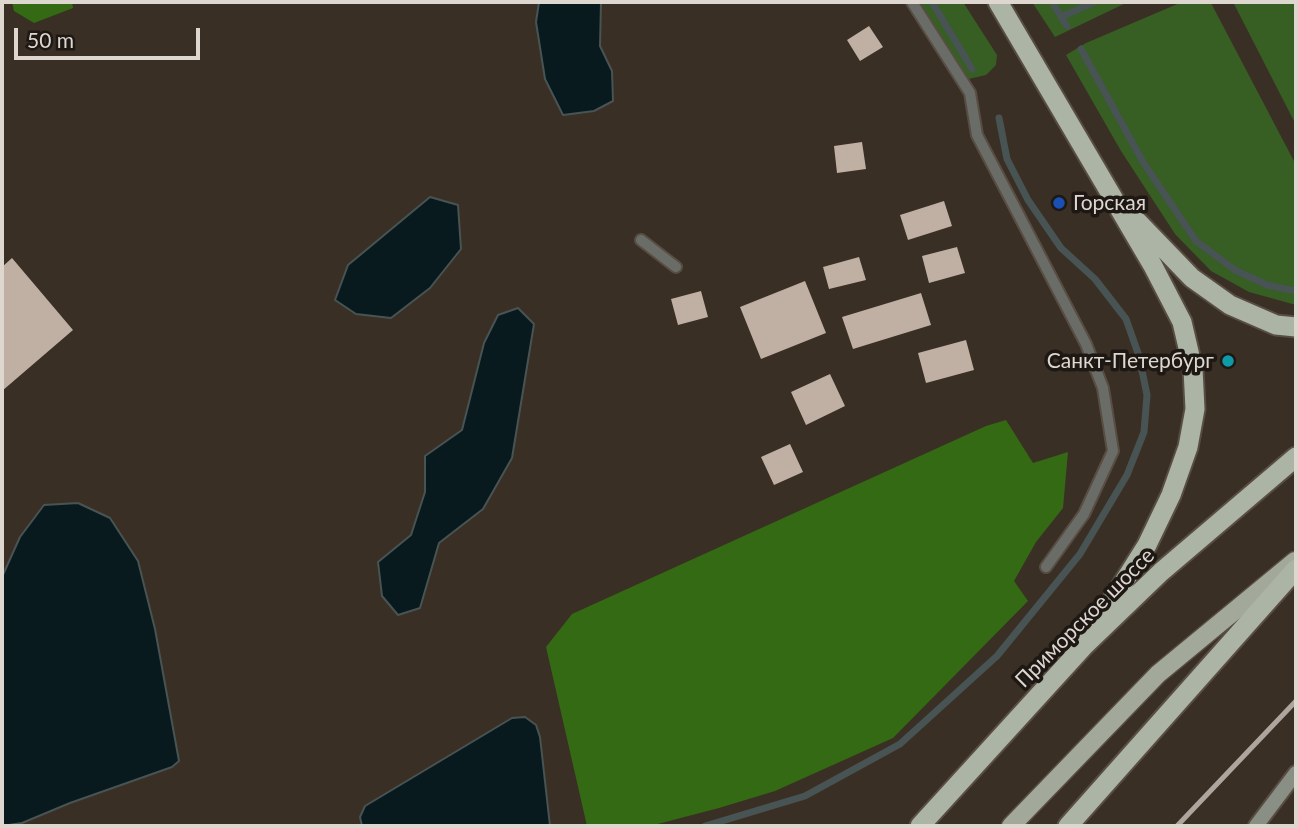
<!DOCTYPE html>
<html>
<head>
<meta charset="utf-8">
<style>
  body { margin:0 }
  #map { position:relative; width:1298px; height:828px; overflow:hidden; background:#3a2f24; font-family:Lato,sans-serif }
  canvas { display:block }
  .frame { position:absolute; inset:0; border:4px solid #ded7d0; pointer-events:none }
  .scale { position:absolute; left:14px; top:28px; width:186px; height:32px; box-sizing:border-box; border:4px solid #ded7d0; border-top:0; padding-left:9px; font-size:21px; line-height:24px; white-space:nowrap; color:#ded7d0; -webkit-text-stroke:5px #1d1813; paint-order:stroke }
</style>
</head>
<body>
<div id="map">
<canvas width="1298" height="828"></canvas>
<div class="frame"></div>
<div class="scale">50 m</div>
</div>
<script>
const g = document.querySelector('canvas').getContext('2d');
g.lineJoin = 'round';
function fill(path, color) { g.fillStyle = color; g.fill(path, 'evenodd'); }
const shape = rows => new Path2D(rows.map(r => 'M' + r).join(''));
function stroke(path, color, width, dash) { g.strokeStyle = color; g.lineWidth = width; g.lineCap = dash ? 'butt' : 'round'; g.setLineDash(dash || []); g.stroke(path); }
function drawText(font, color, halo, rows, align = 'center') {
  g.font = font + ' Lato,sans-serif'; g.lineWidth = 7; g.setLineDash([]); g.textBaseline = 'middle'; g.strokeStyle = halo; g.fillStyle = color; for (const [text, x, y, turn = 0] of rows) {
    g.save(); g.translate(x, y); g.rotate((+turn || 0) * Math.PI / 180); g.textAlign = isNaN(turn) ? turn : align; if (halo) g.strokeText(text, 0, 0); g.fillText(text, 0, 0); g.restore();
  }
}
fill(shape([
  [917,2,963,2,997,55,996,65,986,75,964,80],
  [1032,2,1128,2,1055,37],
  [1182,2,1211,3,1296,165,1296,305,1249,292,1211,271,1175,234,1121,151,1066,55,1086,43],
  [1233,2,1296,2,1296,125]
]), '#375e23');
fill(shape([
  [12,2,72,2,73,8,34,23,14,11],
  [1006,420,1033,463,1068,452,1063,508,1036,542,1014,581,1028,601,893,738,775,791,719,808,650,826,587,826,546,647,572,614,986,426]
]), '#346a14');
const water = shape([
  [539,2,601,2,600,46,612,71,613,101,594,111,563,115,545,79,536,22,539,2],
  [430,197,458,205,461,249,430,288,391,318,356,314,335,300,348,265,430,197],
  [518,308,534,324,512,458,483,509,439,543,420,608,398,615,382,596,378,562,411,535,425,492,425,456,462,430,484,343,498,315,518,308],
  [78,503,110,518,138,561,155,629,179,761,172,767,70,803,22,823,2,826,2,577,20,537,44,505,78,503],
  [525,717,536,725,540,737,550,826,362,826,360,817,365,806,512,718,525,717]
]);
fill(water, '#081a1e');
stroke(water, '#485353', 2);
stroke(shape([
  [932,2,972,69],
  [1052,2,1067,26],
  [1061,17,1094,2],
  [1081,49,1143,162,1196,241,1235,270,1267,285,1296,291],
  [705,826,805,796,900,744,997,656,1080,554,1127,475,1144,432,1147,395,1139,356,1126,319,1095,279,1061,248,1028,200,1007,159,999,118]
]), '#485353', 7);
fill(shape([
  [869,26,883,47,860,61,847,40],
  [862,142,866,169,837,173,834,146],
  [944,201,952,226,908,240,900,215],
  [957,247,965,273,929,283,922,256],
  [859,257,866,280,829,289,823,267],
  [12,258,73,330,2,391,2,267],
  [805,281,826,333,761,359,740,307],
  [701,291,708,317,678,325,671,299],
  [921,293,931,325,853,349,842,317],
  [966,340,974,370,926,383,918,353],
  [830,374,845,406,806,425,791,392],
  [790,444,803,472,774,485,761,457]
]), '#bfb0a3');
const service = shape([
  [912,2,970,93,977,135,1086,344,1103,388,1113,451,1084,514,1046,567],
  [641,240,676,267]
]);
const secondary = shape([
  [1256,826,1296,773]
]);
const primary = shape([
  [1011,826,1158,674,1295,561]
]);
const trunk = shape([
  [998,2,1153,266,1182,322,1193,369,1195,409,1188,447,1171,495,1147,545,1083,647],
  [1137,221,1192,278,1230,305,1276,325,1296,327],
  [920,826,1083,647,1161,572,1296,457],
  [1068,826,1296,569]
]);
stroke(service, '#584d43', 14);
stroke(secondary, '#584d43', 18);
stroke(primary, '#584d43', 21);
stroke(trunk, '#584d43', 23);
stroke(service, '#6a6d67', 10);
stroke(secondary, '#898f84', 14);
stroke(primary, '#a2a99b', 18);
stroke(trunk, '#acb4a5', 19);
stroke(shape([
  [1177,826,1296,701]
]), '#aea69e', 5);
for (const [x, y, r, color] of [
  [1059,203,7,"#1a4fb4"],
  [1228,361,7,"#0f9aa8"]
]) { const dot = new Path2D(); dot.arc(x, y, r, 0, 2 * Math.PI); g.fillStyle = color; g.fill(dot); stroke(dot, '#1d1813', 2.5); }
drawText('21px', '#ded7d0', '#1d1813', [
  ["Горская",1073,203],
  ["Санкт-Петербург",1214,361,"right"]
], 'left');
drawText('21px', '#ded7d0', '#1d1813', [
  ["Приморское шоссе",1085,618,-45]
]);
</script>
</body>
</html>
